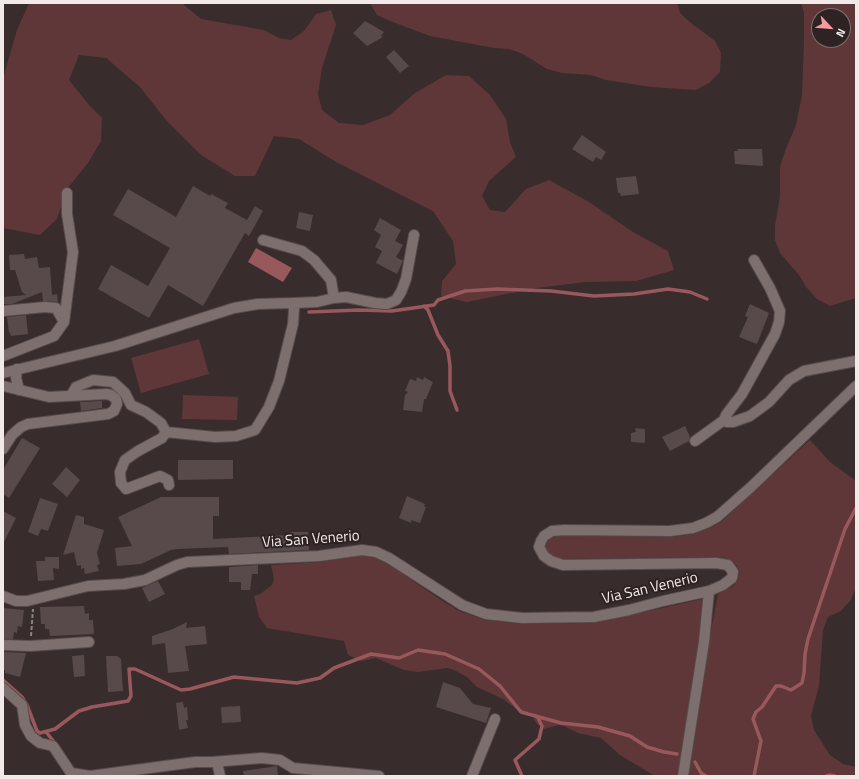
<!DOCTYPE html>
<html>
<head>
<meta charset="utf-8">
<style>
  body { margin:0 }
  #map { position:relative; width:859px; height:779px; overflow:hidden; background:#392c2c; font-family:"Titillium Web",sans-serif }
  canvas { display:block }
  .frame { position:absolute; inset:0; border:4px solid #f2e9e9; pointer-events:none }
  .north { position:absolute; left:811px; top:8px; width:40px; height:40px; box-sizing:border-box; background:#2f2222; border:1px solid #7d7272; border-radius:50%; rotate:116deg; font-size:11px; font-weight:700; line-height:16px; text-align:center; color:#f2e9e9 }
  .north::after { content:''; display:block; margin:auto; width:14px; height:18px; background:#f59b9e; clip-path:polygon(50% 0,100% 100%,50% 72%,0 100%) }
</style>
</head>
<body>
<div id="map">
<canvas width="859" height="779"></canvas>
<div class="frame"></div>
<div class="north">N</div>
</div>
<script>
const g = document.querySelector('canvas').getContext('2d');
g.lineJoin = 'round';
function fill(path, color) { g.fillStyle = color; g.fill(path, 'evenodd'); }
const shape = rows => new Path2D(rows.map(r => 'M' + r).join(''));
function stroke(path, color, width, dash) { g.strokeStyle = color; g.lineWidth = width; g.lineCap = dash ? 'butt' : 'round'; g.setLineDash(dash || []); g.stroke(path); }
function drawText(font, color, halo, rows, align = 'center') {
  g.font = font + ' "Titillium Web",sans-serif'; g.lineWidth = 4; g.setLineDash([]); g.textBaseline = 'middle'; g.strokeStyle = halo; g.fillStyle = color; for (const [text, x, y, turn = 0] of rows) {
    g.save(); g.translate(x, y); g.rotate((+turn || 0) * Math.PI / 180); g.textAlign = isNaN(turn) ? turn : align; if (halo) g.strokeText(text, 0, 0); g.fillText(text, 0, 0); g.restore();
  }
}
fill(shape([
  [29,3,184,3,184,5,201,19,264,30,279,38,291,40,304,31,316,14,331,10,336,25,322,68,318,94,322,110,339,123,363,125,390,115,415,93,446,75,469,76,490,95,506,119,510,142,516,157,489,181,482,196,490,210,505,212,526,189,549,180,589,202,633,232,668,251,674,270,636,281,586,282,536,288,467,302,441,296,442,281,456,264,453,241,433,211,336,162,299,139,274,136,255,176,235,176,201,155,166,120,140,87,106,58,79,55,69,80,89,105,102,118,101,141,88,163,67,189,57,219,40,235,3,228,4,75,17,30],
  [370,3,677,3,680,13,691,23,715,41,721,53,720,72,709,83,696,90,651,87,606,80,591,75,562,73,547,69,523,54,509,49,494,48,430,36,390,21,377,15],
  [801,3,856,3,856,298,830,306,817,299,806,287,799,275,780,253,775,240,775,226,780,196,780,167,785,151,796,125,802,95,804,41,804,13],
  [819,16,843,16,843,40,819,40],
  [199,339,209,374,141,393,131,358],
  [183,395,238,397,237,420,182,419],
  [810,440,830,462,856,481,856,588,850,601,841,611,828,617,823,630,819,686,811,716,814,730,830,755,843,764,856,767,856,776,688,776,694,745,711,631,718,594,733,586,738,580,739,571,737,566,731,560,725,558,716,557,563,559,554,556,548,552,545,547,546,544,550,538,564,535,671,537,694,534,709,528,721,522],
  [362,556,375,558,387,563,441,600,459,611,485,620,522,624,595,623,702,599,699,641,678,776,655,776,620,755,601,738,578,733,566,727,559,725,544,729,537,724,530,712,522,713,503,699,477,687,467,677,454,670,447,668,418,672,404,670,376,658,361,661,348,655,344,641,267,628,259,617,254,596,260,594,272,585,274,579,271,565,319,562]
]), '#5f3738');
fill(shape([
  [256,248,292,268,283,282,248,262]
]), '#99595c');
stroke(shape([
  [424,306,428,310,438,335,448,351,450,366,450,391,457,410],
  [309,312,359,310,392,311,434,305,438,300,465,291,497,289,551,291,594,296,634,294,668,289,690,292,707,299],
  [3,680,22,697,27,705,37,731,40,733,55,729,79,711,92,707,128,701,131,696,129,669,135,669,181,690,190,689,234,677,297,683,320,678,334,668,371,654,399,658,418,650,445,654,479,669,500,686,521,712,561,723,598,727,630,736,647,747,664,752,677,754],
  [46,732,55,743],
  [695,762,701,773,706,776],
  [522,776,515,760,539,739,542,726,538,718],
  [754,776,761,741,753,719,756,712,762,707,776,686,781,686,791,690,802,683,804,673,805,654,808,639,845,529,856,508],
  [826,776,830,775,835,776]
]), '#99595c', 3.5);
fill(shape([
  [365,21,384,32,381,36,383,37,367,46,353,33],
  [394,50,409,66,400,73,386,57],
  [582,135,606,152,601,160,596,157,593,162,572,149],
  [737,149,762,149,763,166,735,164,734,151,738,151],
  [636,176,639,194,621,196,620,193,618,193,616,178],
  [193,186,210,196,211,194,228,203,225,208,247,220,255,206,263,211,249,236,245,233,203,306,168,285,149,318,98,289,111,265,148,286,170,248,113,215,128,189,176,217],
  [299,212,313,215,310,231,296,228],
  [380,218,401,230,395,241,403,245,396,257,403,261,397,274,376,263,382,251,375,247,381,235,374,230],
  [24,254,25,259,37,257,39,268,50,267,52,295,57,294,58,302,43,301,42,292,12,304,3,304,3,297,26,295,22,292,15,270,10,270,9,255],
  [750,304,769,313,757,344,739,337,748,317,745,316],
  [26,315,28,334,11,336,10,332,9,333,7,317],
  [417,377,423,380,424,377,433,382,426,399,424,399,422,412,403,410,405,395,408,392,405,391,410,379,416,381],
  [102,401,102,408,81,411,80,402],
  [685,426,690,437,689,441,670,451,662,437],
  [635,428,645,429,645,443,631,442,631,433,636,432],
  [22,438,40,448,9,498,3,494,3,470],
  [178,460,233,460,233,479,178,480],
  [66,467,80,480,67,497,52,484],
  [407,496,425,504,424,506,426,507,420,523,411,520,411,523,399,518],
  [161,497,219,497,219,516,213,516,213,539,290,535,290,532,308,532,309,550,229,554,228,547,177,549,171,550,141,564,117,566,115,548,132,546,118,517],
  [40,498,58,504,48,531,41,529,38,536,28,532],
  [3,511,16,518,3,544],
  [76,515,84,517,84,524,104,530,97,553,100,564,97,565,99,571,85,574,84,568,81,569,81,565,77,566,74,552,63,555],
  [45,557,59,557,59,569,53,568,54,580,38,581,36,561,45,561],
  [258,565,258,574,252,574,250,590,241,590,241,582,229,582,229,567],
  [158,581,165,594,149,602,142,588],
  [84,606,85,614,89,613,89,620,93,620,94,634,50,636,49,629,45,629,45,624,41,624,40,607],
  [3,608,24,610,22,627,18,626,17,633,14,632,13,639,3,639],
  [187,622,186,628,205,626,207,644,185,646,189,671,168,673,165,643,152,645,152,636,173,629],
  [3,652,26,653,20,677,5,673,5,670,3,670],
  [84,655,85,676,74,677,72,656],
  [106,656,117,656,121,659,123,691,108,692],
  [443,682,460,688,473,704,491,708,486,723,436,707],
  [183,702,184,708,187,707,188,720,186,720,188,728,179,730,176,703],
  [240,706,241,722,222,723,221,707],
  [277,766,278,776,244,776,243,771]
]), '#584a4a');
const minor = shape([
  [263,240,302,251,314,260,331,280,334,298],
  [754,260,770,288,780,311,779,322,775,334,742,394,726,415,724,420,727,422,733,422,750,416,769,402,789,380,804,371,856,361],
  [3,311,45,307,56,308,64,322],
  [3,356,54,336,64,322,73,252,67,214,67,193],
  [17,369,16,378,19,390],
  [3,373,115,346,234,308,258,304,293,303],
  [3,386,49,397,106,394,111,395,116,399,117,404,114,411,108,414,28,424,21,427,12,435,3,449],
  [71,396,76,387,93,380,113,382,125,393,131,405,146,412,161,423,166,432,162,438,138,451,125,460,120,472,121,483,126,489,160,476,168,480,169,485],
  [166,432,215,437,236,436,255,430,269,407,279,381,293,324,294,309,293,303,317,302,334,298,346,297,375,303,387,304,396,300,401,292,406,279,414,235],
  [695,441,724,420],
  [3,596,16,601,27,601,88,586,124,584,145,580,177,565,187,562,319,556,362,550,376,552,389,558,462,605,486,614,522,618,594,617,629,610,663,601,709,591,723,585,732,578,733,572,728,565,716,563,563,565,551,561,544,556,539,547,541,541,544,536,552,531,564,530,670,531,693,528,706,523,717,517,751,487,856,386],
  [3,645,30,646,89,642],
  [3,688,22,705,25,725,31,736,40,743,53,746,71,773,90,776,195,762,212,762,262,758,280,760,293,768,379,776],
  [217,762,220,776],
  [472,776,495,719],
  [683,776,704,642,709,591]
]);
stroke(minor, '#574b4b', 12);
stroke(shape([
  [31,636,33,609]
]), '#8c8181', 2, [4, 2]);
stroke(minor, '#7e6f6f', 10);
drawText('15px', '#f2e9e9', '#2f2222', [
  ["Via San Venerio",311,540,-4],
  ["Via San Venerio",650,589,-13]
]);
</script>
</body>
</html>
